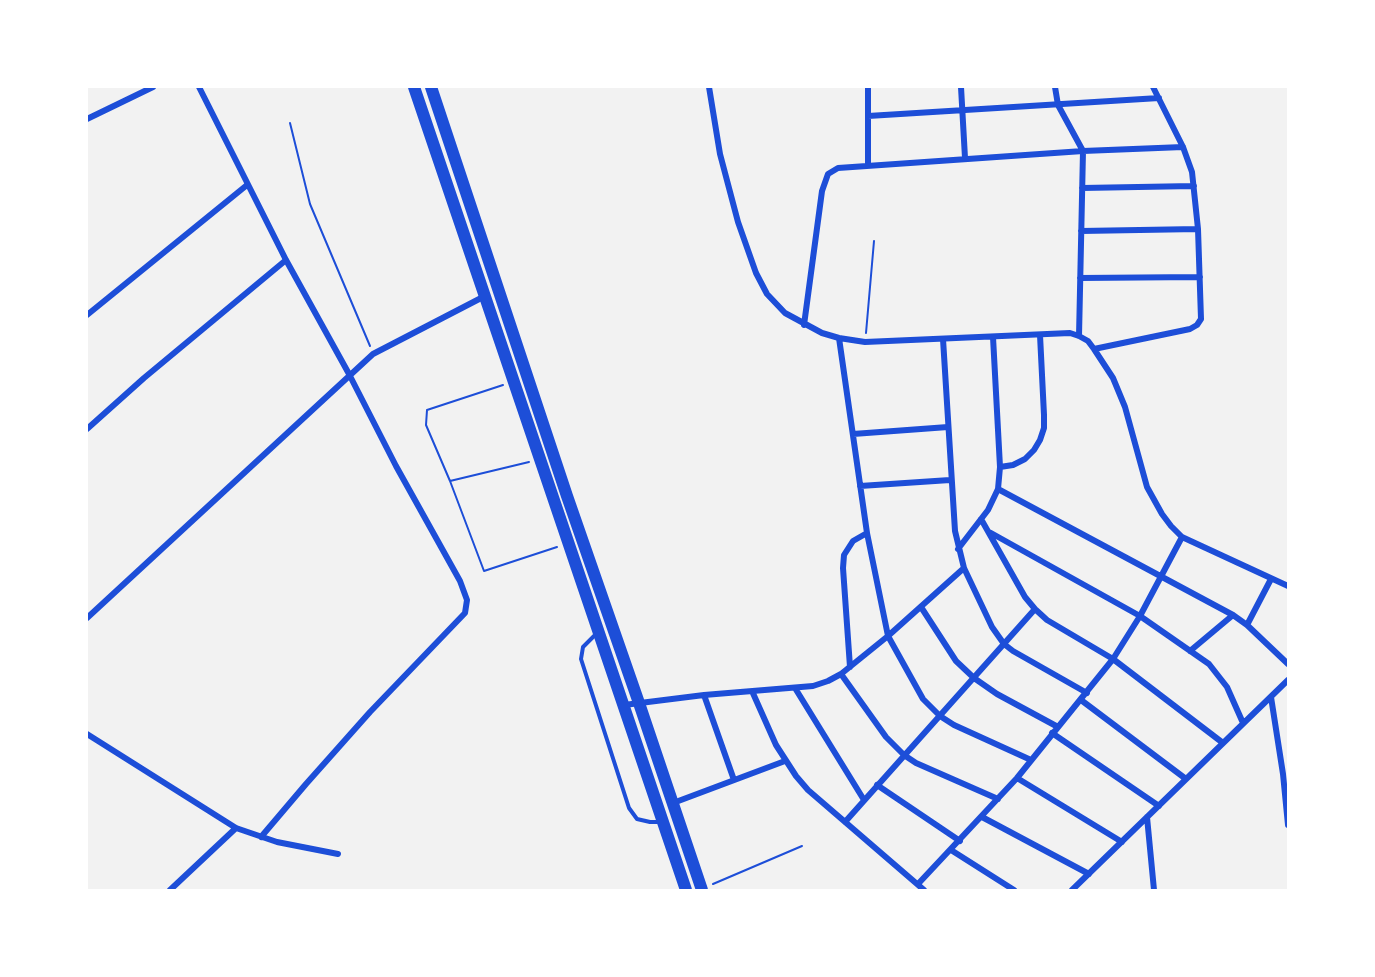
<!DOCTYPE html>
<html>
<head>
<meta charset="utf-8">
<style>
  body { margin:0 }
  #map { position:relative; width:1375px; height:977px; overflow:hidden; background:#f2f2f2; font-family:"PT Sans Narrow",sans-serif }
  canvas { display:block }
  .frame { position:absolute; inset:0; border:88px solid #fff; pointer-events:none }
</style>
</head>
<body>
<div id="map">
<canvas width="1375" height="977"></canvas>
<div class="frame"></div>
</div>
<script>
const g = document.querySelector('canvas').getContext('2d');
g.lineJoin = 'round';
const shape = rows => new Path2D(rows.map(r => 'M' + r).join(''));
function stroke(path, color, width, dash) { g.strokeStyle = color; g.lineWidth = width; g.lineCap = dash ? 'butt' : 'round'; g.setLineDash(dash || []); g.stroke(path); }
stroke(shape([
  [290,123,310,204,370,346],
  [866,333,874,241],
  [503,385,427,410,426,425,450,481,484,571,557,547],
  [450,481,529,462],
  [713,884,802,846]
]), '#1d4ed8', 2);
stroke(shape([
  [596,634,583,647,581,659,629,808,637,819,650,822,662,822]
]), '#1d4ed8', 4);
stroke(shape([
  [199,87,286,260,349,374,396,466,460,581,467,600,465,613,370,712,306,784,261,837],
  [709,87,720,154,738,222,756,273,767,294,785,313,822,333,839,338,865,342,1070,333,1079,336,1088,341,1094,349,1113,378,1125,407,1147,487,1162,514,1171,526,1182,537,1288,586],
  [868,87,868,164],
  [961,87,965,158],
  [1055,87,1058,105,1083,151,1079,336],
  [868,116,1159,98],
  [87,119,153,87],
  [1082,188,1194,186],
  [1081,231,1198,229],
  [1080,278,1200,277],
  [87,315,247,185],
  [804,325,822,191,828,174,838,168,1083,151,1183,147],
  [839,338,867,533,888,636,923,699,940,716,954,725,1031,760],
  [943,339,955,531,964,568,992,627,1004,644,1013,651,1087,693],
  [1094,349,1190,329,1197,325,1201,319,1198,229,1192,172,1183,147,1153,87],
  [87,429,144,378,286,260],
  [853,434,948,427],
  [1000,467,1013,465,1025,459,1034,450,1040,440,1044,428,1044,415,1040,335],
  [860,486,950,480],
  [998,489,1233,615,1247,625,1288,664],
  [981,519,1025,597,1035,609,1047,620,1113,659,1223,743],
  [991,533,1140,616,1209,664,1227,687,1243,723],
  [958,549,988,510,998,489,1000,467,993,337],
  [921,607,956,661,974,678,997,694,1058,727],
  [87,618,373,354,485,296],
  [1247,625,1271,579],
  [1190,651,1233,615],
  [850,667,843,568,844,555,853,541,867,533],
  [841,674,886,737,904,755,916,763,998,799],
  [795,688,864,800],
  [752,691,776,745,796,776,808,790,924,890],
  [704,695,734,780],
  [1271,697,1283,774,1288,825],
  [1081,700,1186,779],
  [624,705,704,695,813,686,828,681,841,674,888,636,964,568],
  [1052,733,1159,806],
  [87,734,236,828,277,842,338,854],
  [1017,778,1122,842],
  [877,785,960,841],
  [673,803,785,761],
  [982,817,1089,874],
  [1147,817,1154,890],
  [845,822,1035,609],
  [951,850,1014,890],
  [918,884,1017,778,1113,659,1140,616,1182,537],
  [170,890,236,828],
  [1072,890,1288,680]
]), '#1d4ed8', 6);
stroke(shape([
  [414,87,686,890],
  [431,87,567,496,639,703,702,890]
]), '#1d4ed8', 12);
</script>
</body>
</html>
